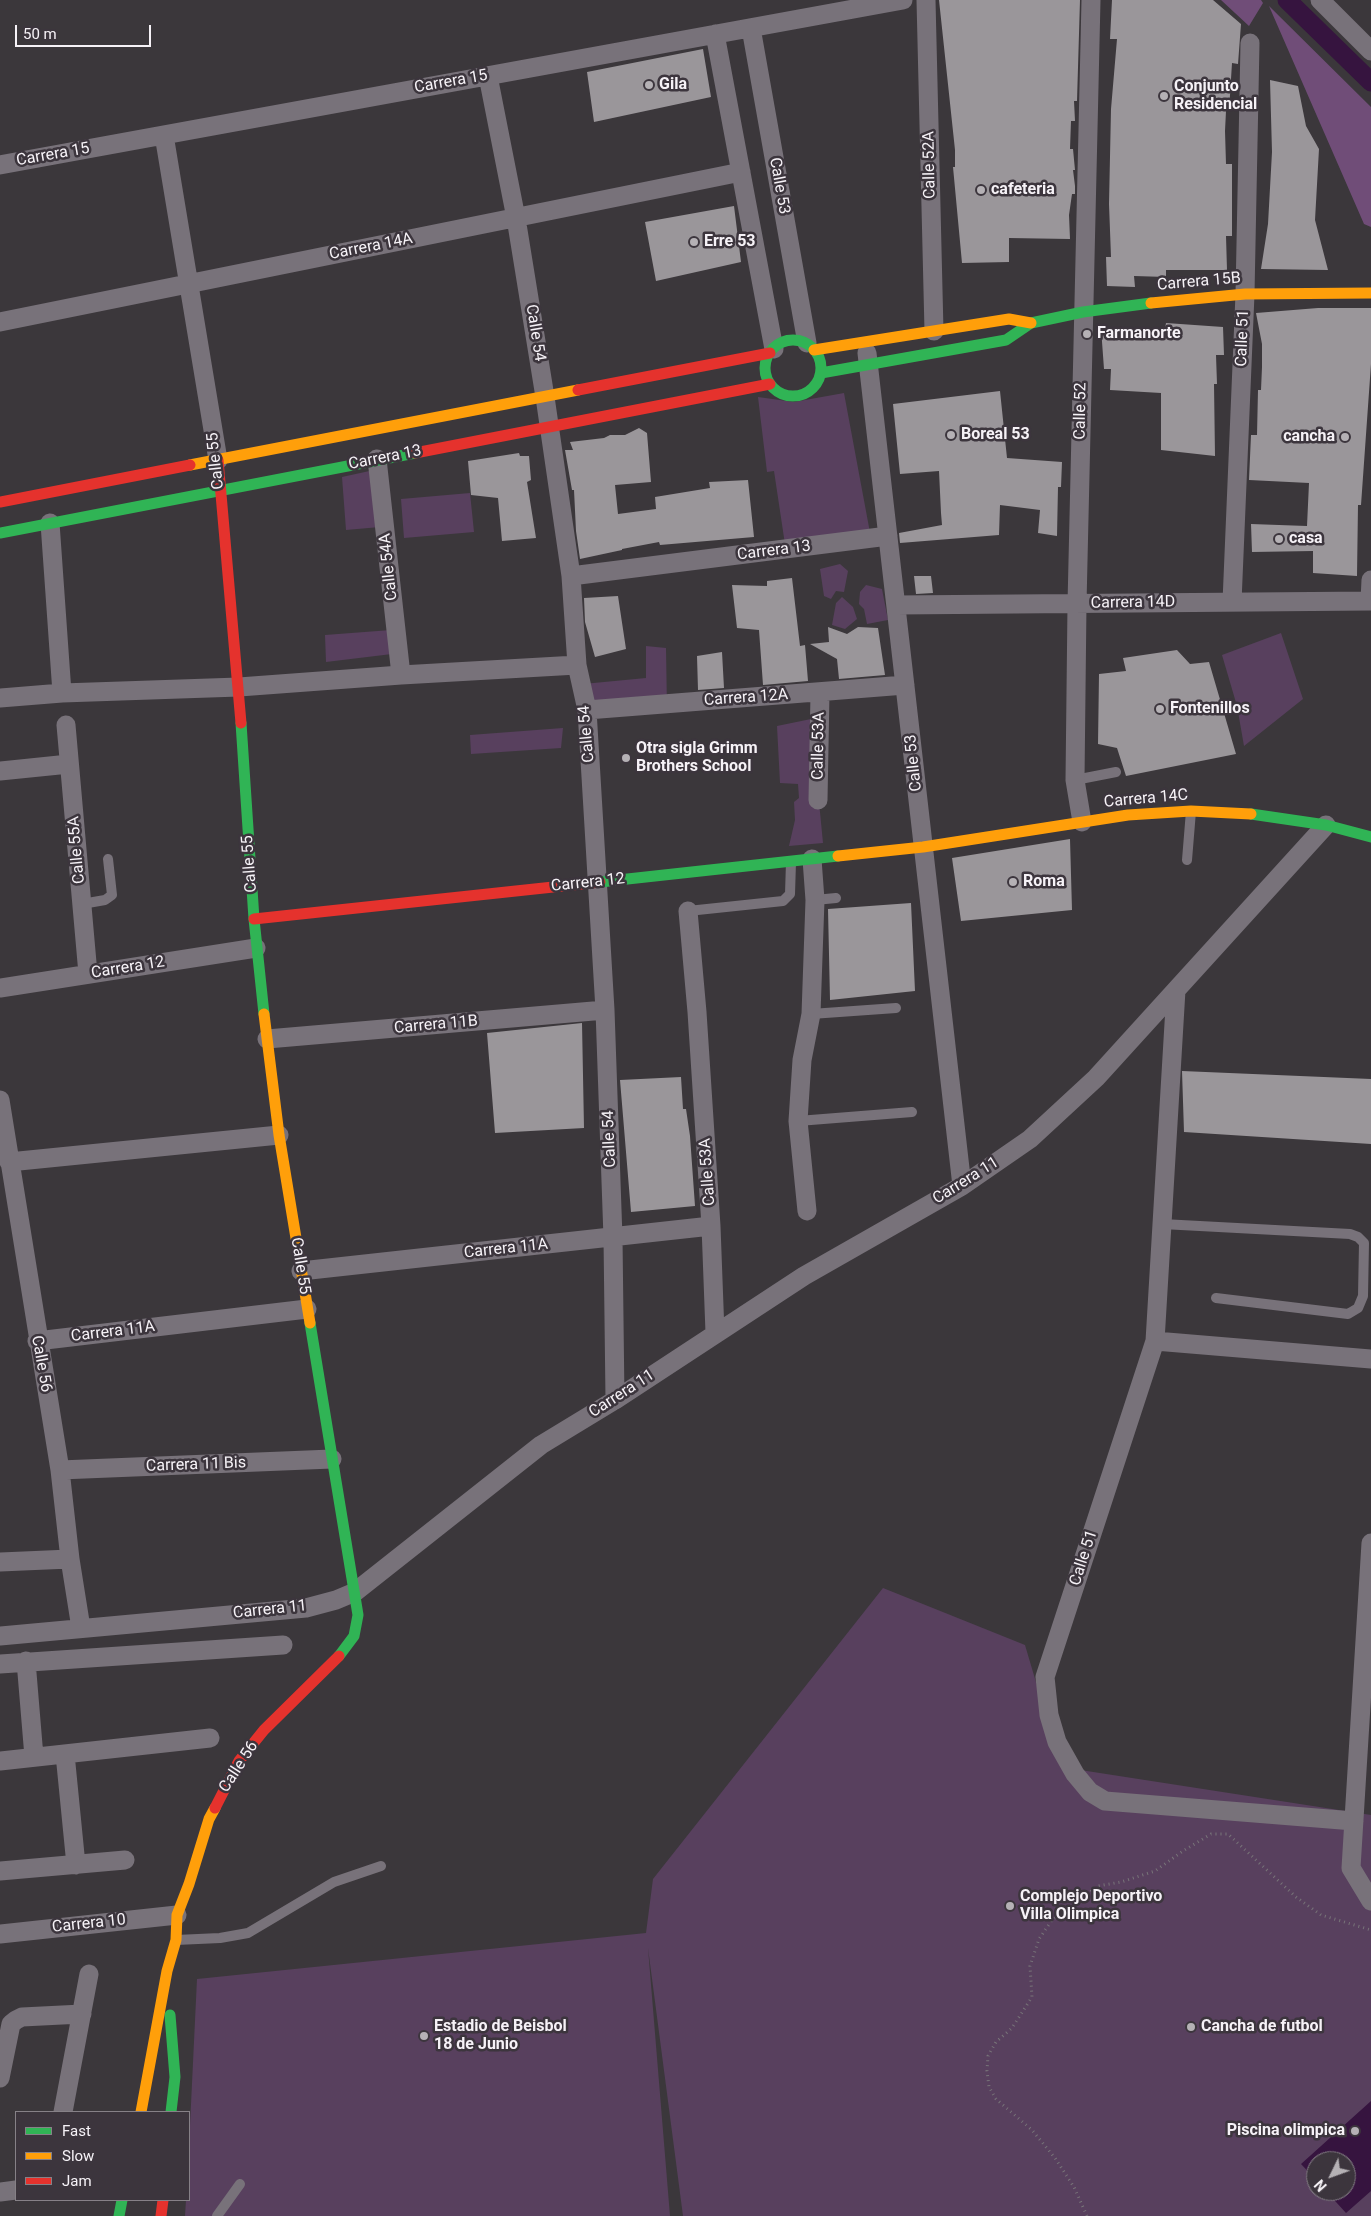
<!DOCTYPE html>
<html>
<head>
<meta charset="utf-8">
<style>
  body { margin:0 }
  #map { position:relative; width:1371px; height:2216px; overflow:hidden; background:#3b373b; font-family:Roboto,sans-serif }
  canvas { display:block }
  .legend { position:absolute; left:15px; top:2111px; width:175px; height:90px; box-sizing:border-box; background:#3c353d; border:1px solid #868187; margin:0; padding:6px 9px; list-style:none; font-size:15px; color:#f6f2f7 }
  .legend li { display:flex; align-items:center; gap:10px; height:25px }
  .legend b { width:25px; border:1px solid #868187 }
  .north { position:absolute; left:1306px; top:2151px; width:50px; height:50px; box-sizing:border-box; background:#3c353d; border:1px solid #868187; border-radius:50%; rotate:228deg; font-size:14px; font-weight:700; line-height:20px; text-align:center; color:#f6f2f7 }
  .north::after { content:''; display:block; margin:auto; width:18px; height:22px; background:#b5b1b5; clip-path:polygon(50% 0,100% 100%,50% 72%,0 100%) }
  .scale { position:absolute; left:15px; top:25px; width:136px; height:22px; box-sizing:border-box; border:2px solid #f6f2f7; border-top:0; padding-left:6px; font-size:15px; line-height:18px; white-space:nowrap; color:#f6f2f7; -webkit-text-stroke:4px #3c353d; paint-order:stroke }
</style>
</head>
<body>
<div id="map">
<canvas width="1371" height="2216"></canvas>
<ul class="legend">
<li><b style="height:6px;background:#30b455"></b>Fast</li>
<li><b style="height:6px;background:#ff9f0a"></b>Slow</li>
<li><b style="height:6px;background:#e5322d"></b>Jam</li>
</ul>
<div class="north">N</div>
<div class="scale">50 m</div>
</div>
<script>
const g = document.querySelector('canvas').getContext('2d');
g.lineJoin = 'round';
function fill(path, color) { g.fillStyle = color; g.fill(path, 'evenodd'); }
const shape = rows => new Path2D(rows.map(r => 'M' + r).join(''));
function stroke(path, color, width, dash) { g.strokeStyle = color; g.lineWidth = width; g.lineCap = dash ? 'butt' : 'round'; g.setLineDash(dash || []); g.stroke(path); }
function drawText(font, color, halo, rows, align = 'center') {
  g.font = font + ' Roboto,sans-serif'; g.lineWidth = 5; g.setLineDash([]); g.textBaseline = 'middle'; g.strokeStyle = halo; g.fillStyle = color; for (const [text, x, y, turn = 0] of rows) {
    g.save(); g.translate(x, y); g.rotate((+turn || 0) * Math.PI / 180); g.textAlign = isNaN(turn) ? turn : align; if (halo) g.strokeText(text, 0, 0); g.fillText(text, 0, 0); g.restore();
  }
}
fill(shape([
  [844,393,871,538,786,551,774,471,767,472,758,397,794,402],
  [374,470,380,527,346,530,342,477],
  [470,493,474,532,404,538,401,499],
  [840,564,848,571,844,592,836,591,831,599,824,596,820,569],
  [866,585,882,589,888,620,867,624,864,609,859,604,860,592],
  [842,597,853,607,857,619,845,629,832,625,836,603],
  [391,630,392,654,326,662,325,635],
  [1281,633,1303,699,1244,746,1237,706,1222,655],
  [646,646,666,648,667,709,583,717,583,684,646,678],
  [811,719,823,843,789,846,795,820,794,802,799,798,798,784,780,783,777,726],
  [563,728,561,748,471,754,470,735],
  [883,1588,1025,1645,1061,1767,1371,1815,1371,2216,683,2216,648,1948,670,2216,185,2216,186,2200,189,2200,189,2146,197,1979,646,1933,653,1879],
  [1316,2161,1346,2161,1346,2191,1316,2191]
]), '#58405e');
fill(shape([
  [1221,0,1261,0,1263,3,1249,26],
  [1269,6,1371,107,1371,227,1364,224]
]), '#704d78');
fill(shape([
  [1371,2101,1371,2191,1346,2213,1326,2191,1346,2191,1346,2161,1316,2161,1316,2180,1301,2164]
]), '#36143f');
stroke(shape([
  [1287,0,1371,82]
]), '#36143f', 19);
fill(shape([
  [939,0,1080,0,1077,101,1074,101,1075,121,1071,121,1070,149,1073,149,1075,170,1073,170,1075,186,1075,194,1072,194,1069,215,1070,239,1009,238,1009,262,962,263,953,167,955,167,955,150],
  [1112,0,1213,0,1241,24,1238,64,1232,63,1229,111,1226,111,1225,131,1226,164,1232,164,1232,236,1226,236,1227,270,1166,270,1166,277,1134,276,1135,287,1107,286,1106,257,1111,257,1109,204,1111,109,1117,39,1110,39],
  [703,49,711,97,594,122,587,72],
  [1270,80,1298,86,1306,126,1319,149,1315,220,1328,270,1261,269,1268,224,1272,152],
  [734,206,741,262,656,281,645,222],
  [1318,308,1371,308,1371,364,1361,505,1358,505,1357,576,1313,573,1313,551,1252,552,1251,524,1307,526,1309,483,1249,480,1251,435,1257,435,1258,390,1261,390,1262,367,1262,344,1256,313],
  [1166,323,1223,327,1224,355,1216,355,1217,384,1214,384,1215,456,1161,450,1161,393,1110,390,1111,369,1104,369,1101,328,1138,328,1138,331,1165,329],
  [1000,391,1007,458,1062,462,1061,487,1058,487,1057,536,1038,533,1040,510,1000,505,999,535,900,543,899,533,942,525,941,513,939,471,900,474,893,404],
  [639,428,647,433,651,482,615,485,618,514,656,509,655,497,710,488,709,482,748,480,754,537,660,545,659,542,622,549,622,550,580,559,576,531,574,490,572,490,565,450,573,450,570,442,604,438,610,435,625,435],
  [519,453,520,456,529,456,531,480,527,482,536,538,502,541,498,498,471,495,468,461],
  [914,576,931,576,933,593,916,594],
  [792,578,800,646,805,645,808,681,763,685,759,630,737,628,732,585,767,586,767,581],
  [618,596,626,649,595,657,585,622,584,598],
  [828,627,847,634,858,627,878,628,885,675,839,679,837,659,810,644,829,642],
  [1177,650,1190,664,1209,662,1236,754,1126,776,1117,748,1098,744,1099,674,1126,671,1123,658],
  [722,652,724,688,698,690,697,656],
  [1070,839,1072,910,961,921,952,858],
  [911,903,915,991,830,1000,828,909],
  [582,1023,584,1128,495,1133,487,1033],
  [1182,1071,1371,1079,1371,1144,1184,1132],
  [681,1077,683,1109,686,1109,690,1136,695,1206,631,1212,620,1080]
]), '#9a969a');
stroke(shape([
  [1087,2216,1074,2187,1055,2158,1032,2130,996,2099,989,2087,987,2071,988,2056,996,2042,1012,2028,1032,1997,1030,1966,1039,1939,1052,1920,1098,1886,1121,1882,1155,1871,1183,1851,1211,1834,1228,1834,1296,1897,1321,1915,1371,1930]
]), '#787479', 3, [1, 4]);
stroke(shape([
  [1075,780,1116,772],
  [1187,860,1191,811],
  [815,900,836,898],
  [82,904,105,900,112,895,108,859],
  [688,911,783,901,790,894,791,862],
  [811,1014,896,1008],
  [798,1121,912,1112],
  [1162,1224,1350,1234,1358,1237,1364,1243,1363,1296,1358,1308,1348,1314,1216,1298],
  [176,1940,220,1938,248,1933,334,1882,381,1866],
  [217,2216,240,2184]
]), '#78727a', 10);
stroke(shape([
  [926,0,934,331],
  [1320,0,1371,51],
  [751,28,807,343],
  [715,34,774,349],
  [488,76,516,218,545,397,571,576,577,665,587,710,605,1010,613,1238,615,1400],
  [164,135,218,460],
  [0,165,903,0],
  [0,322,741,172],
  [867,353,962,1186],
  [377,459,401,675],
  [50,523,62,693],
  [571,576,888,536],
  [1370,601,1371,580],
  [1232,602,1245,294,1250,43],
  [896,605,1371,601],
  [0,698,62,693,239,687,401,675,577,665],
  [587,710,905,685],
  [66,725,88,974],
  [0,771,69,764],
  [818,800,820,693],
  [1082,822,1075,780,1077,604,1091,0],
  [688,911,697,1012,711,1226,715,1333],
  [0,988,256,948],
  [1176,990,1155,1341,1045,1677,1049,1715,1057,1742,1075,1774,1090,1792,1105,1801,1354,1821],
  [267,1039,605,1010],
  [0,1100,60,1470,70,1559,81,1628],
  [9,1162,279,1135],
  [807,1211,798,1121,802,1060,811,1014,815,900,812,859],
  [301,1271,711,1226],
  [37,1341,307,1309],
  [1155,1341,1371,1359],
  [60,1470,332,1459],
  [1371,1543,1351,1868,1371,1901],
  [0,1562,70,1559],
  [0,1636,306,1608,336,1600,355,1592,541,1445,615,1400,804,1276,962,1186,1030,1139,1096,1078,1326,825],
  [26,1661,34,1757],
  [0,1664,283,1645],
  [65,1754,76,1865],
  [0,1761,210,1738],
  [0,1871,125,1860],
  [0,1934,177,1915],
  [0,2078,11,2024,16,2020,22,2017,82,2014],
  [63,2112,89,1974],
  [0,2192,16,2190]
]), '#78727a', 19);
stroke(shape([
  '765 368a28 28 0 1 1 56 0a28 28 0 1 1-56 0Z',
  [821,373,1006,340,1031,323,1083,312,1151,303],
  [0,533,415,453],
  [241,723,254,919,264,1014],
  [1251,814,1326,825,1371,837],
  [600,882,838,856],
  [310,1323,358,1615,354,1636,339,1656],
  [170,2015,175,2077,171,2112],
  [119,2216,122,2200]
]), '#30b455', 11);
stroke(shape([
  [1151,303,1245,294,1371,293],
  [814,350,1009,319,1031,323],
  [190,465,578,390],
  [838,856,923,847,1128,815,1191,811,1251,814],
  [264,1014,279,1135,310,1323],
  [141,2112,167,1971,176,1940,177,1915,189,1884,209,1819,215,1808]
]), '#ff9f0a', 11);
stroke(shape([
  [578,390,770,353],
  [415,453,770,384],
  [218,460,241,723],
  [0,502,190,465],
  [254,919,600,882],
  [215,1808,239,1761,264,1730,339,1656],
  [161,2216,163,2200]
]), '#e5322d', 11);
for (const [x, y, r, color] of [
  [649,85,5,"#b5b1b5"],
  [1164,96,5,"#b5b1b5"],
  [981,190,5,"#b5b1b5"],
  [694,242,5,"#b5b1b5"],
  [1087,334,5,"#b5b1b5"],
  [951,435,5,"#b5b1b5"],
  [1345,437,5,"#b5b1b5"],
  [1279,539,5,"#b5b1b5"],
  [1160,709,5,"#b5b1b5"],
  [626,758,5,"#b5b1b5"],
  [1013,882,5,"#b5b1b5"],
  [1010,1906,5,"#b5b1b5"],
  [1191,2027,5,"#b5b1b5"],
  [424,2036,5,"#b5b1b5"],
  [1355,2131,5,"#b5b1b5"]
]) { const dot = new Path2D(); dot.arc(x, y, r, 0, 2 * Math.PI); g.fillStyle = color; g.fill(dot); stroke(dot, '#3c353d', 2); }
drawText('16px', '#f6f2f7', '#3c353d', [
  ["Carrera 15",451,82,-10],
  ["Carrera 15",53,155,-10],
  ["Calle 52A",930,165,-91],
  ["Calle 53",779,186,80],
  ["Carrera 14A",371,247,-11],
  ["Carrera 15B",1199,282,-5],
  ["Calle 54",535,333,81],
  ["Calle 51",1243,338,-88],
  ["Calle 52",1081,411,-89],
  ["Carrera 13",385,458,-11],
  ["Calle 55",216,461,-96],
  ["Carrera 13",774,551,-7],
  ["Calle 54A",389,567,-96],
  ["Carrera 14D",1133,603,-1],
  ["Carrera 12A",746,698,-4],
  ["Calle 54",587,734,-95],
  ["Calle 53A",819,746,-89],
  ["Calle 53",914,763,-96],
  ["Carrera 14C",1146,799,-5],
  ["Calle 55A",77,850,-95],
  ["Calle 55",250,864,-94],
  ["Carrera 12",588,883,-6],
  ["Carrera 12",128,968,-9],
  ["Carrera 11B",436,1025,-5],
  ["Calle 54",610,1139,-92],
  ["Calle 53A",708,1172,-94],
  ["Carrera 11",966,1181,-32],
  ["Carrera 11A",506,1249,-6],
  ["Calle 55",300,1266,81],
  ["Carrera 11A",113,1332,-7],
  ["Calle 56",41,1364,80],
  ["Carrera 11",622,1394,-33],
  ["Carrera 11 Bis",196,1465,-2],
  ["Calle 51",1084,1558,-72],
  ["Carrera 11",270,1610,-6],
  ["Calle 56",239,1767,-57],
  ["Carrera 10",89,1924,-6]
]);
drawText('bold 16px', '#f6f2f7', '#3c353d', [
  ["Gila",659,85],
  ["Conjunto",1174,87],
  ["Residencial",1174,105],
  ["cafeteria",991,190],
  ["Erre 53",704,242],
  ["Farmanorte",1097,334],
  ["Boreal 53",961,435],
  ["cancha",1335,437,"right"],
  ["casa",1289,539],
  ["Fontenillos",1170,709],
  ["Otra sigla Grimm",636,749],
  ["Brothers School",636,767],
  ["Roma",1023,882],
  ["Complejo Deportivo",1020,1897],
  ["Villa Olimpica",1020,1915],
  ["Estadio de Beisbol",434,2027],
  ["18 de Junio",434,2045],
  ["Cancha de futbol",1201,2027],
  ["Piscina olimpica",1345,2131,"right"]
], 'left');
</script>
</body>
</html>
